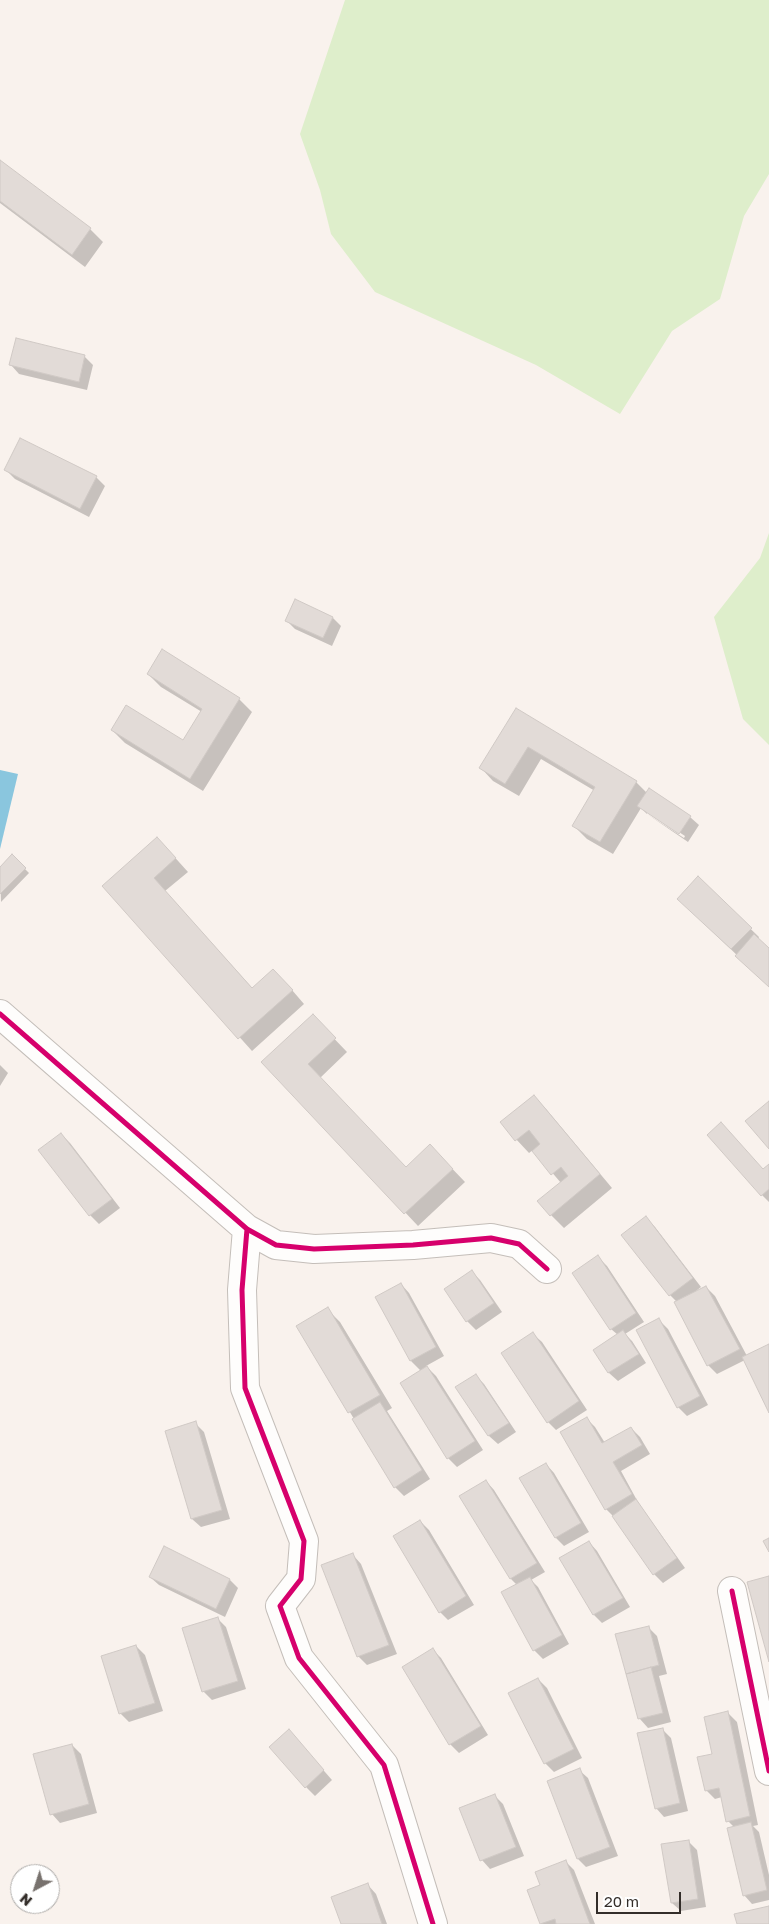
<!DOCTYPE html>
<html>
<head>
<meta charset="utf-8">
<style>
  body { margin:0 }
  #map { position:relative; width:769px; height:1924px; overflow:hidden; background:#f9f2ed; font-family:"Golos Text",sans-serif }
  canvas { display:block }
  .north { position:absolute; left:10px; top:1864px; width:50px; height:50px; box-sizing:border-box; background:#fff; border:1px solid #adaba9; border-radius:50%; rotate:220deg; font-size:14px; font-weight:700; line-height:20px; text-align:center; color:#332d29 }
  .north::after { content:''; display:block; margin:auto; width:18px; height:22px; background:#78726e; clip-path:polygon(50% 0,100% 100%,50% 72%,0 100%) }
  .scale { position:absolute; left:596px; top:1892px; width:85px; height:22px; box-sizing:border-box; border:2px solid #332d29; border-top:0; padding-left:6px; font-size:15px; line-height:18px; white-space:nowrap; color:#332d29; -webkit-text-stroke:4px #fff; paint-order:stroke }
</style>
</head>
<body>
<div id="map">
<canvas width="769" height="1924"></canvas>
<div class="north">N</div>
<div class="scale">20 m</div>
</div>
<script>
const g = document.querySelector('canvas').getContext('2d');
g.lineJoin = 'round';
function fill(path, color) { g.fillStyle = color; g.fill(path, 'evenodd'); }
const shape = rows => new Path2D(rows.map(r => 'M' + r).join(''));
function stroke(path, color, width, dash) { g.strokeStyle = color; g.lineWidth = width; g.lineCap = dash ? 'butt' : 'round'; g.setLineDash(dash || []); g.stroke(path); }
fill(shape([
  [345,0,769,0,769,174,744,216,720,299,672,331,620,414,536,365,375,292,331,234,320,190,300,134],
  [769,533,769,745,743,719,714,617,760,558]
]), '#deeecb');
fill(shape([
  [0,770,18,774,0,849]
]), '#8ac6de');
fill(shape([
  [0,161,90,229,103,242,85,267,0,203],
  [84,356,93,365,87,390,19,374,11,365],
  [6,470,96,477,105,486,89,517,15,479],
  [333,618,341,626,332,646,295,629,286,620],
  [148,674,239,699,252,712,203,791,125,743,112,730,184,742,202,712,161,687],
  [516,709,636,782,647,793,690,817,699,825,688,842,647,814,641,808,613,854,587,839,574,826,595,791,541,759,519,796,493,781,481,768],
  [647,811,685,836,684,838,647,814],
  [170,852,188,872,165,891,253,989,286,983,304,1004,252,1051,104,886],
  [12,856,29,873,1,902,0,868],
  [698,878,759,937,758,939,769,949,769,986,687,907],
  [325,1029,347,1052,320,1078,406,1169,443,1159,465,1182,418,1226,263,1062],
  [0,1065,8,1073,0,1086],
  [533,1096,546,1109,612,1188,564,1228,551,1215,561,1183,533,1150,529,1153,501,1123],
  [61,1134,70,1143,120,1208,99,1224,90,1215,40,1150],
  [769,1165,769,1202,762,1195,763,1170],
  [646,1218,655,1227,701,1287,696,1291,697,1292,706,1287,715,1296,747,1356,769,1346,769,1410,745,1360,717,1374,708,1365,677,1302,670,1295],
  [598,1257,607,1266,644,1322,625,1334,632,1341,646,1363,618,1381,609,1373,595,1350,618,1335,611,1329],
  [472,1272,480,1280,502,1312,476,1330,467,1321],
  [401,1284,409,1293,444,1356,426,1366,436,1376,483,1450,457,1467,448,1458,421,1371,411,1361,376,1298],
  [327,1309,340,1322,392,1408,387,1411,430,1479,404,1496,395,1487,298,1326],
  [659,1320,668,1329,708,1405,687,1416,678,1407],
  [533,1334,542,1342,587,1410,556,1430,548,1422],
  [476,1376,484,1384,516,1432,498,1444,489,1436,457,1388],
  [587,1419,595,1427,605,1443,631,1428,640,1437,650,1454,621,1471,639,1504,685,1568,663,1583,654,1574,615,1518,606,1509],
  [195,1423,204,1432,230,1519,201,1527,192,1519],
  [546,1464,554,1473,589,1532,564,1546,556,1538],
  [486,1481,494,1490,545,1572,531,1580,538,1587,569,1644,543,1659,534,1650,517,1585,511,1579,461,1496],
  [420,1521,429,1530,474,1605,448,1620,440,1612],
  [589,1542,597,1551,630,1607,602,1623,594,1615,561,1558],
  [164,1548,230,1580,238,1588,225,1617,159,1585,150,1577],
  [353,1555,361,1564,397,1654,367,1665,358,1656],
  [217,1618,226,1627,246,1689,212,1700,203,1691],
  [648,1627,657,1636,667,1674,659,1676,671,1722,648,1728,640,1719,617,1635],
  [136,1646,145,1655,163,1711,129,1722,120,1713],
  [433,1650,441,1658,488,1735,459,1753,450,1744],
  [538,1679,547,1688,582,1758,554,1772,545,1763],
  [728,1713,737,1722,758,1825,753,1826,759,1832,769,1875,769,1900,752,1904,744,1895,734,1827,728,1821,722,1797,715,1799,706,1790,713,1755],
  [662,1729,671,1738,688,1811,664,1817,656,1808],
  [297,1740,332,1780,315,1796,306,1787],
  [72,1745,81,1754,97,1813,60,1823,52,1814],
  [579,1770,588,1778,618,1856,586,1867,578,1859],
  [494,1795,503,1804,524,1856,490,1869,482,1860],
  [688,1841,697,1850,706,1907,681,1911,672,1903],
  [566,1862,574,1870,595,1924,542,1924,529,1891,542,1886],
  [368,1885,376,1894,387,1924,342,1924]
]), '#0003');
const building = shape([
  [0,160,91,228,72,255,0,201,0,160],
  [16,338,85,355,79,382,9,365,16,338],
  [20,438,97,476,80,509,4,470,20,438],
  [295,599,333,617,323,638,285,621,295,599],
  [162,649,240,698,190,779,111,730,126,705,183,740,202,709,147,674,162,649],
  [516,708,637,781,600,842,572,826,595,787,528,747,505,784,479,768,516,708],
  [649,788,691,816,679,834,637,806,649,788],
  [157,837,176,858,154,878,252,988,273,969,293,990,238,1039,102,886,157,837],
  [12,854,26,868,0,894,0,867,12,854],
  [698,876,752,928,731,949,677,899,698,876],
  [754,934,769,948,769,987,735,956,754,934],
  [313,1014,336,1038,308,1064,406,1167,430,1144,453,1169,404,1214,261,1062,313,1014],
  [534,1095,600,1174,550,1216,537,1201,568,1176,561,1167,551,1175,532,1151,540,1144,529,1130,515,1141,500,1122,534,1095],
  [769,1101,769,1149,745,1121,769,1101],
  [721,1122,763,1169,769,1164,769,1189,761,1196,707,1135,721,1122],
  [61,1133,112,1199,89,1216,38,1150,61,1133],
  [646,1216,693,1278,669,1296,621,1235,646,1216],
  [598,1255,636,1313,610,1330,572,1273,598,1255],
  [472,1270,494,1303,466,1322,444,1289,472,1270],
  [401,1283,436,1347,410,1361,375,1297,401,1283],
  [706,1286,740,1349,707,1366,674,1302,706,1286],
  [328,1307,380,1395,348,1413,296,1326,328,1307],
  [659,1318,700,1396,677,1408,636,1330,659,1318],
  [623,1330,639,1354,608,1373,593,1350,623,1330],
  [533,1332,579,1401,547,1423,501,1353,533,1332],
  [769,1344,769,1413,742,1357,769,1344],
  [427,1366,475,1441,447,1459,400,1383,427,1366],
  [476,1374,509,1423,488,1436,455,1387,476,1374],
  [380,1402,422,1470,394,1488,352,1419,380,1402],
  [587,1417,602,1443,631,1427,642,1445,613,1462,632,1494,605,1510,560,1432,587,1417],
  [196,1421,222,1510,191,1519,165,1431,196,1421],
  [546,1463,581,1523,555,1538,519,1478,546,1463],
  [486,1480,537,1563,510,1579,459,1496,486,1480],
  [636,1499,677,1558,653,1575,612,1516,636,1499],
  [420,1520,466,1596,439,1613,393,1536,420,1520],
  [769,1538,769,1552,763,1541,769,1538],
  [589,1541,623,1598,593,1615,559,1558,589,1541],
  [164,1546,230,1579,216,1609,149,1577,164,1546],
  [353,1553,389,1645,357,1657,321,1565,353,1553],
  [769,1576,769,1662,747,1582,769,1576],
  [530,1577,562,1635,533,1651,501,1592,530,1577],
  [218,1617,238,1681,202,1692,182,1628,218,1617],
  [649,1626,659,1665,626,1674,615,1634,649,1626],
  [136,1645,155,1703,119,1714,101,1656,136,1645],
  [433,1648,481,1726,449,1745,402,1667,433,1648],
  [651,1667,663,1713,638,1719,626,1674,651,1667],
  [538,1678,574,1749,544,1764,508,1693,538,1678],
  [728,1711,750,1816,726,1822,719,1788,705,1791,697,1757,712,1754,704,1717,728,1711],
  [663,1728,680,1803,655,1809,637,1733,663,1728],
  [289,1729,324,1770,305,1788,269,1747,289,1729],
  [72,1744,89,1804,50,1815,33,1754,72,1744],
  [580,1768,610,1847,577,1859,547,1781,580,1768],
  [495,1794,516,1847,480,1861,459,1808,495,1794],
  [751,1822,767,1890,743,1896,727,1828,751,1822],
  [689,1840,698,1899,671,1903,661,1844,689,1840],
  [566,1860,590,1924,556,1924,555,1919,540,1924,527,1890,540,1885,535,1872,566,1860],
  [368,1883,382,1924,341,1924,331,1897,368,1883],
  [769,1906,769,1924,737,1924,734,1914,769,1906]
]);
fill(building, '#e2dbd7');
stroke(building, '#d0c9c5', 1);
const street = shape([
  [0,1014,247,1229,276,1245,314,1249,413,1245,491,1238,519,1244,547,1269],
  [247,1229,242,1290,245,1388,304,1541,301,1579,280,1606,299,1658,384,1765,433,1924],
  [732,1591,769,1771]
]);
stroke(street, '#c4beb9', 30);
stroke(street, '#fefdfc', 28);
stroke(shape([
  [0,1014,247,1229,276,1245,314,1249,413,1245,491,1238,519,1244,547,1269],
  [247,1229,242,1290,245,1388,304,1541,301,1579,280,1606,299,1658,384,1765,433,1924],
  [732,1591,769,1771]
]), '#d6006c', 5);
</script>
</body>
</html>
